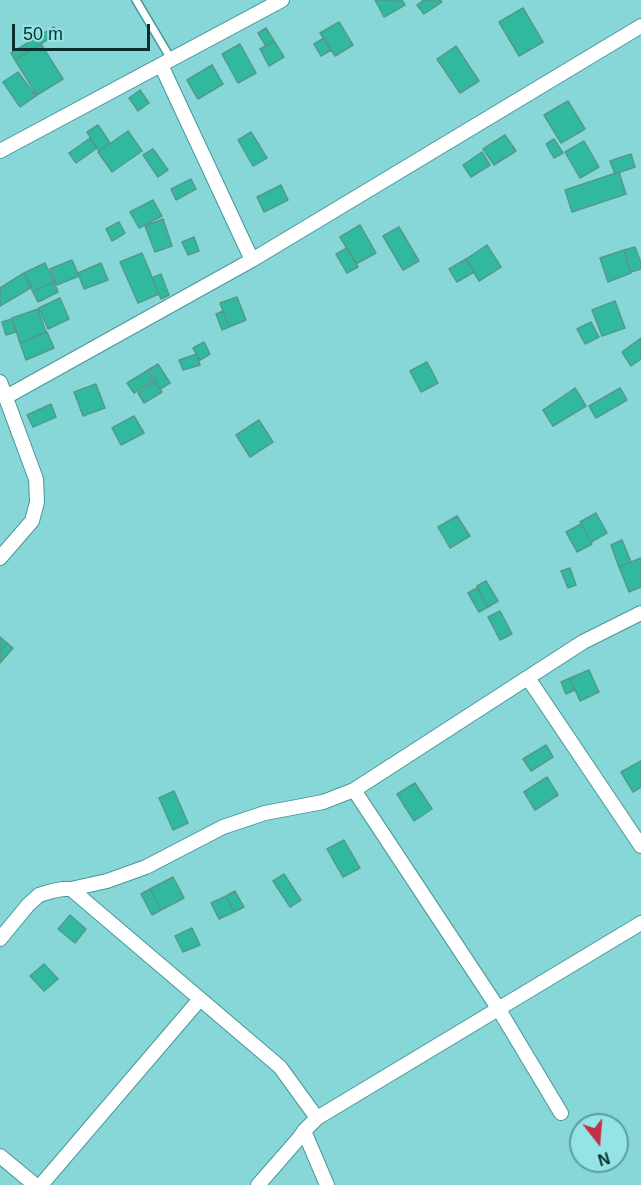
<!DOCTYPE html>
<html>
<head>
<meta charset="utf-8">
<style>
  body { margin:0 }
  #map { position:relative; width:641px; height:1185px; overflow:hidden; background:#88d7d8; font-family:Helvetica,sans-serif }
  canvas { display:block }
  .north { position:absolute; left:569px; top:1113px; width:60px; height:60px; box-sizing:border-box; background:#95e4e5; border:2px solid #5e9b9c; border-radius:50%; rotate:163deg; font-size:16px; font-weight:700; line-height:24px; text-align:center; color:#0b2e2e }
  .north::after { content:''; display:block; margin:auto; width:21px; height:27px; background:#c13049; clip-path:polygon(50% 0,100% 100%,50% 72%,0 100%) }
  .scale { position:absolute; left:12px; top:24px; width:138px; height:27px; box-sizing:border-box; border:3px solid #0b2e2e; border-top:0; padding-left:8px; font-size:18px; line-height:21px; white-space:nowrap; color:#0b2e2e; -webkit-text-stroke:4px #95e4e5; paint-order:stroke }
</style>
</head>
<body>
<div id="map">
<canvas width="641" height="1185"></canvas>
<div class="north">N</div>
<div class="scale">50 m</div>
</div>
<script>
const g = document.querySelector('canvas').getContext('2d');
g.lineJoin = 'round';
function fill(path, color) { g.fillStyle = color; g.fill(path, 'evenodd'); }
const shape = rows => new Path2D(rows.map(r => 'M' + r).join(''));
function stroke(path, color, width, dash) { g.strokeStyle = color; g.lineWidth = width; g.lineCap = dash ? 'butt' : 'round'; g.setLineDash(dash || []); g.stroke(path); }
const building = shape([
  [375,0,402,0,405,5,384,17,375,0],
  [424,0,440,0,442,2,424,14,417,5,424,0],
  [523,8,543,42,519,56,499,22,523,8],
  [339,22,353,45,335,56,320,33,339,22],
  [54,27,58,33,15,60,11,53,54,27],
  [266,28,274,41,266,46,258,33,266,28],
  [324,38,331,50,321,56,314,44,324,38],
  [274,41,284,57,269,66,260,49,274,41],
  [41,44,63,79,37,95,15,60,41,44],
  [240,44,256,73,238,83,222,54,240,44],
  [456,46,479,81,460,93,437,59,456,46],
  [212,65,223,84,198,99,187,80,212,65],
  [18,72,36,96,20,107,3,82,18,72],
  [140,90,149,103,138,111,129,98,140,90],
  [568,101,585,129,561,143,544,115,568,101],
  [98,125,110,143,99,151,87,132,98,125],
  [128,131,142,151,112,172,98,152,128,131],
  [251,132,267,158,253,166,238,140,251,132],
  [505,135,516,151,494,165,483,149,505,135],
  [90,138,97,148,76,163,69,153,90,138],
  [554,139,563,153,554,158,546,144,554,139],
  [584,141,599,167,580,178,565,152,584,141],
  [153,149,168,170,158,177,143,155,153,149],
  [482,152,490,165,471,177,463,165,482,152],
  [631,154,635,167,615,174,610,161,631,154],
  [619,172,626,194,572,212,565,190,619,172],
  [191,179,196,189,176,200,171,189,191,179],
  [281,185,288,200,264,212,257,197,281,185],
  [153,200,162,216,139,228,130,212,153,200],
  [163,219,172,246,155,252,145,226,163,219],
  [119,222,125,233,112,241,106,229,119,222],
  [360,225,376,253,356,264,340,237,360,225],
  [399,227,419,261,403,270,383,236,399,227],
  [194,237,199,251,188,255,182,242,194,237],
  [487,245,501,267,479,281,466,259,487,245],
  [635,247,641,263,641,269,631,272,624,250,635,247],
  [347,248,358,267,347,273,336,254,347,248],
  [624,250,631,273,608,282,600,258,624,250],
  [142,253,159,294,138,303,120,262,142,253],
  [466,259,474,272,457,282,449,269,466,259],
  [72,260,79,276,57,285,50,269,72,260],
  [45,263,54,282,33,292,24,273,45,263],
  [101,263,108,280,84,289,78,273,101,263],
  [24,273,32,287,0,306,0,288,24,273],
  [161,274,169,295,161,299,152,278,161,274],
  [54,282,58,292,38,302,33,292,54,282],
  [237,297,246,320,229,327,220,303,237,297],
  [60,298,69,319,48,329,39,308,60,298],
  [615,301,625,328,602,336,592,310,615,301],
  [38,309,46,332,20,343,12,318,38,309],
  [223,311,229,327,222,330,216,314,223,311],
  [12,319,16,332,6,335,2,322,12,319],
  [591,322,599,337,585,344,577,329,591,322],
  [47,332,54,348,26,360,20,343,47,332],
  [641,338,641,359,631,366,622,352,641,338],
  [204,342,210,354,200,360,193,348,204,342],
  [197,354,200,365,183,370,179,360,197,354],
  [427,362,438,383,421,392,410,371,427,362],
  [158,364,170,383,160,389,148,370,158,364],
  [150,369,156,379,134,393,127,383,150,369],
  [155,382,162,392,144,403,138,393,155,382],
  [96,384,105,408,83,416,74,392,96,384],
  [575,388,586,406,553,426,543,410,575,388],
  [620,388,627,400,596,418,589,406,620,388],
  [51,404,56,417,33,427,27,415,51,404],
  [134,416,144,433,121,445,112,428,134,416],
  [259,420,273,442,250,457,236,435,259,420],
  [596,513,607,533,591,542,580,522,596,513],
  [457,516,470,536,450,548,438,527,457,516],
  [581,524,592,544,577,552,566,532,581,524],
  [622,540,631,562,619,567,611,545,622,540],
  [641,558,641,587,629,592,619,567,641,558],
  [570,568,576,585,568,588,561,571,570,568],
  [486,581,498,601,488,607,477,586,486,581],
  [477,588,488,607,479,612,468,593,477,588],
  [500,611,512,634,500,640,488,617,500,611],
  [0,637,7,643,0,652,0,637],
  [7,643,13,648,0,663,0,652,7,643],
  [589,670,599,692,580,701,570,678,589,670],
  [570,678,575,690,566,694,561,682,570,678],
  [546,745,553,757,531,771,523,759,546,745],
  [641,761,641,787,633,792,621,772,641,761],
  [547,777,558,795,535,810,524,792,547,777],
  [415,783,432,809,414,821,397,794,415,783],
  [174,791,188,823,173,830,159,798,174,791],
  [344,840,360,868,343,877,327,849,344,840],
  [284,874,301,900,290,907,273,881,284,874],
  [173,877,184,898,161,910,150,889,173,877],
  [150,889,161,910,152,915,141,894,150,889],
  [235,891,244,907,234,912,226,896,235,891],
  [226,896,234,912,219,919,211,903,226,896],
  [70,915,86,929,75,943,58,929,70,915],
  [192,928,200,945,183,952,175,936,192,928],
  [44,964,58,979,44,991,30,976,44,964]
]);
fill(building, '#31b99f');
stroke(building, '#529a89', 1.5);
const service = shape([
  [136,0,171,59]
]);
const minor = shape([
  [161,65,252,260],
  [0,151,282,0],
  [0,382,36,479,37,502,32,521,0,558],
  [6,397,252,260,641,26],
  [528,678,641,846],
  [354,790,498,1008,561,1113],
  [71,889,280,1067,317,1118],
  [0,939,28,905,39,895,52,891,63,889,71,889,107,881,146,867,223,827,265,813,323,802,354,790,583,642,641,613],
  [304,1131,327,1185],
  [0,1156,35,1185],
  [41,1185,200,999],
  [258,1185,300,1137,304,1131,317,1118,641,923]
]);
stroke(service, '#479798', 10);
stroke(minor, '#479798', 16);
stroke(service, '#fff', 7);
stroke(minor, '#fff', 14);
</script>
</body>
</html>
